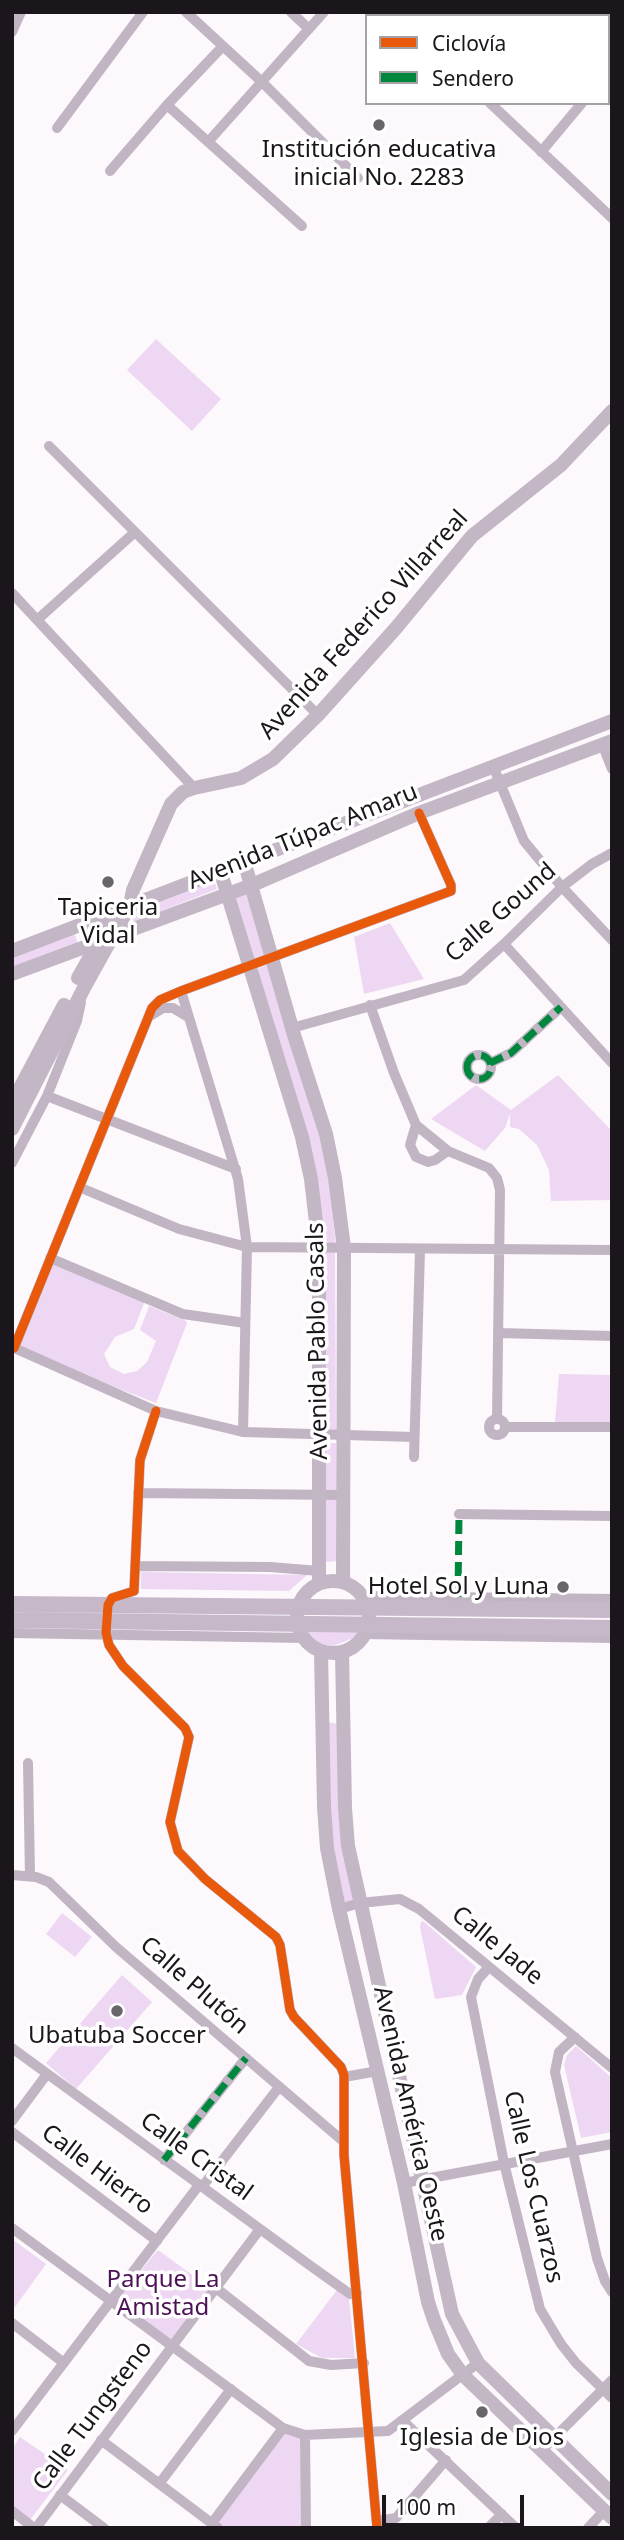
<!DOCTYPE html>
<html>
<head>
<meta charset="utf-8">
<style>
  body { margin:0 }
  #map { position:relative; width:624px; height:2540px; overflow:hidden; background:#fcf8fc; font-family:"Noto Sans",sans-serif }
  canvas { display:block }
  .frame { position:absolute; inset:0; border:14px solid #1b161c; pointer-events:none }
  .legend { position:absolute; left:365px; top:14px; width:245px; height:91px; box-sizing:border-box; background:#fff; border:2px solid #a4a2a4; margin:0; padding:9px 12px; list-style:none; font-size:21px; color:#1b161c }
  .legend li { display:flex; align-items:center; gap:14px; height:35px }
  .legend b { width:35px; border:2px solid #a4a2a4 }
  .scale { position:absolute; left:382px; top:2495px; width:142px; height:32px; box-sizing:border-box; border:4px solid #1b161c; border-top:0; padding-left:9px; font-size:21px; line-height:24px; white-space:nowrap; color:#1b161c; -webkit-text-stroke:5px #fff; paint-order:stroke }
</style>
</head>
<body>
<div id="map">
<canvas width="624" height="2540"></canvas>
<div class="frame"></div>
<ul class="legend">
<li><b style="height:9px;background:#e8590c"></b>Ciclovía</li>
<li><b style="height:9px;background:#00873e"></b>Sendero</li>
</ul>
<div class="scale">100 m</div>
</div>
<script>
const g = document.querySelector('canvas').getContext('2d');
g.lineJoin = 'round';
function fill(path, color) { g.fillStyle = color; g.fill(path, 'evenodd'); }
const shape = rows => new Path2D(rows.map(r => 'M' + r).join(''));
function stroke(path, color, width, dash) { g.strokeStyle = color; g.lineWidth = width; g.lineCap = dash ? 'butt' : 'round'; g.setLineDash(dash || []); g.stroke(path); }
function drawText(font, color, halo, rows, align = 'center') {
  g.font = font + ' "Noto Sans",sans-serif'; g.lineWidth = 7; g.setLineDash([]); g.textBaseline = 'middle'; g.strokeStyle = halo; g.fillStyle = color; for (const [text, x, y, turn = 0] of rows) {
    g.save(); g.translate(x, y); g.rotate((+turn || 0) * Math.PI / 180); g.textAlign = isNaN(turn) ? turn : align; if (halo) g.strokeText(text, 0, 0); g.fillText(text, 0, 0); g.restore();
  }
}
fill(shape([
  [156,339,221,399,192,431,127,370],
  [213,877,217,889,134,922,129,911],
  [246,893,265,959,251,963,231,897],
  [390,923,424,979,364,994,354,937],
  [74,932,78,944,12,969,12,956],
  [267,965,319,1134,329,1178,336,1246,321,1246,313,1158,252,971],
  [558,1075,612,1131,612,1200,551,1201,549,1170,537,1145,519,1129,510,1127,510,1114,505,1128,485,1151,431,1119,476,1085,511,1110],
  [335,1252,336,1432,323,1432,322,1253],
  [50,1261,146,1298,134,1329,115,1337,104,1354,110,1367,124,1374,137,1371,147,1362,156,1341,140,1330,149,1306,185,1320,187,1323,156,1403,16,1349],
  [559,1374,612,1375,612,1422,555,1422],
  [322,1443,336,1443,337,1561,323,1562],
  [141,1572,307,1575,289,1591,141,1589],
  [359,1630,356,1637,333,1646,319,1644,303,1631],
  [326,1722,341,1724,356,1901,342,1904,330,1841],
  [62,1913,92,1937,75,1957,46,1934],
  [423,1921,476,1967,462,1995,435,1999,420,1927,421,1922],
  [122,1975,152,2002,76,2089,46,2063],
  [576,2046,612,2078,612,2132,581,2138,564,2065,567,2055],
  [12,2239,46,2264,12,2311],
  [158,2250,210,2288,170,2341,117,2299],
  [337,2290,349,2299,355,2358,322,2358,296,2344],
  [283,2428,305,2435,306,2528,218,2528,212,2523],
  [20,2437,68,2470,30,2520,12,2508,12,2449]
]), '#eed7f2');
stroke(shape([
  [186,12,262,82,358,178],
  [291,12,309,29],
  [395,12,399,16],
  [525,12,529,16],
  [12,32,21,12],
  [608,71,612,67],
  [490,103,612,218],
  [167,105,302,226],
  [57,128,143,12],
  [208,142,324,12],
  [541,152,582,103],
  [110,171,167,105,223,46],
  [49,446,318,715],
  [12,593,194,788],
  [37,620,135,532],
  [602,744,612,769],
  [493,766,524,841,562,887,612,940],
  [504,944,612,1063],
  [181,991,238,1179,247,1247,243,1432],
  [370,1005,394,1073,416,1125,448,1151,489,1168,497,1178,500,1190,497,1418],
  [150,1016,163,1008,173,1008,188,1017],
  [292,1028,464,980,504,944,562,887,592,864,612,853],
  '467 1067a12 12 0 1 1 24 0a12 12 0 1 1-24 0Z',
  [490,1063,511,1053,561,1007],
  [47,1096,236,1169],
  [416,1125,410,1145,416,1157,428,1162,435,1160,448,1151],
  [12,1163,47,1096,77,1021,81,1002],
  [79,1187,179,1229,247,1247,612,1250],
  [50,1258,183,1314,245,1323],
  [498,1333,612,1336],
  [12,1347,156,1411,243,1432,414,1437],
  [14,1348,152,1008,160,1000,181,991,451,891,451,885,419,813],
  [156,1411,140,1460,134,1591,112,1598,108,1605,106,1633,109,1645,123,1666,185,1728,189,1737,170,1822,178,1851,205,1879,276,1937,280,1945,290,2010,294,2017,341,2067,344,2075,344,2155,377,2528],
  '489 1427a8 8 0 1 1 16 0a8 8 0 1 1-16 0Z',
  [505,1427,612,1427],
  [414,1457,420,1250],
  [138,1493,342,1495],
  [459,1514,612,1516],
  [135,1566,270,1567,319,1571],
  [363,1596,612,1599],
  [12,1633,304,1638],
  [364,1634,612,1638],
  [28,1763,30,1876],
  [12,1875,36,1877,49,1882,116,1947,344,2142],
  [339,1909,360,1903,400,1899,419,1909,612,2068],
  [489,1967,478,1979,471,1997,504,2163,540,2309,561,2344,576,2363,612,2398],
  [575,2037,559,2052,555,2072,597,2258,605,2281,612,2292],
  [12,2048,308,2264,350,2294,357,2293],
  [344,2077,378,2071],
  [12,2121,47,2074],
  [12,2132,157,2241],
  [164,2160,246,2058],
  [404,2183,612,2144],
  [202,2187,279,2087],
  [12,2228,283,2428,305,2435,388,2431,478,2363],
  [216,2288,309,2361,331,2365,364,2363],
  [12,2323,64,2363],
  [402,2420,516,2528],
  [12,2431,199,2185],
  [305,2435,306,2528],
  [101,2440,218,2528],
  [542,2450,612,2380],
  [159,2484,231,2389],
  [60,2495,104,2528],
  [12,2511,34,2528],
  [377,2521,396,2518,446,2460],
  [212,2523,283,2428],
  [36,2528,260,2229],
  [488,2528,502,2514],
  [588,2528,604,2511]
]), '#c1b5c4', 10);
stroke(shape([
  [244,861,294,1035,326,1134,335,1178,344,1248,343,1582],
  [220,870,302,1137,311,1179,319,1248,319,1583],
  [12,951,612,721],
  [12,974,252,885,419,813,612,741],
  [78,978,118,907],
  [12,1103,64,1005],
  [12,1129,85,986,130,905,133,890,171,804,183,792,194,788,241,778,273,759,318,715,396,628,472,536,561,465,612,411],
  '297 1617a36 36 0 1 1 72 0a36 36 0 1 1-72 0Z',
  [321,1651,324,1807,327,1848,339,1909,404,2183,428,2302,434,2320,448,2354,463,2375,612,2518],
  [342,1652,345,1808,348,1846,452,2314,478,2363,612,2494]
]), '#c3b6c5', 14);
stroke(shape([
  [12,1604,612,1610],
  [12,1620,612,1628]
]), '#c6b8c9', 16);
stroke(shape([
  '467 1067a12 12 0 1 1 24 0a12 12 0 1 1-24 0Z',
  [490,1063,511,1053,561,1007],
  [458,1597,459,1514],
  [164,2160,246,2058]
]), '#00873e', 7, [14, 7]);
stroke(shape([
  [14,1348,152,1008,160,1000,181,991,451,891,451,885,419,813],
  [156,1411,140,1460,134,1591,112,1598,108,1605,106,1633,109,1645,123,1666,185,1728,189,1737,170,1822,178,1851,205,1879,276,1937,280,1945,290,2010,294,2017,341,2067,344,2075,344,2155,377,2528]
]), '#e8590c', 9);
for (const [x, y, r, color] of [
  [379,125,7,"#6a656a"],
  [108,882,7,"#6a656a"],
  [563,1587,7,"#6a656a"],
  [117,2011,7,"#6a656a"],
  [482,2412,7,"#6a656a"]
]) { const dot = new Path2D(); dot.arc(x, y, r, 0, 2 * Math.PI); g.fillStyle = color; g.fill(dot); stroke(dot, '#fff', 2.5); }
drawText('24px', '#1b161c', '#fff', [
  ["Institución educativa",379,150],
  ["inicial No. 2283",379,178],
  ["Tapiceria",108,908],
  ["Vidal",108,936],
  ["Hotel Sol y Luna",549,1587,"right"],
  ["Ubatuba Soccer",117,2036],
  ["Iglesia de Dios",482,2438]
]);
drawText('24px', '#1b161c', '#fff', [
  ["Avenida Federico Villarreal",364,625,-48],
  ["Avenida Túpac Amaru",303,837,-22],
  ["Calle Gound",501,913,-41],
  ["Avenida Pablo Casals",318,1341,-91],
  ["Calle Jade",497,1946,39],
  ["Calle Plutón",194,1986,41],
  ["Avenida América Oeste",410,2114,77],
  ["Calle Cristal",196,2157,36],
  ["Calle Hierro",97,2170,37],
  ["Calle Los Cuarzos",533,2187,77],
  ["Calle Tungsteno",93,2416,-53]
]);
drawText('24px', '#4c1156', '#fff', [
  ["Parque La",163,2280],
  ["Amistad",163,2308]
]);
</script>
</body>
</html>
